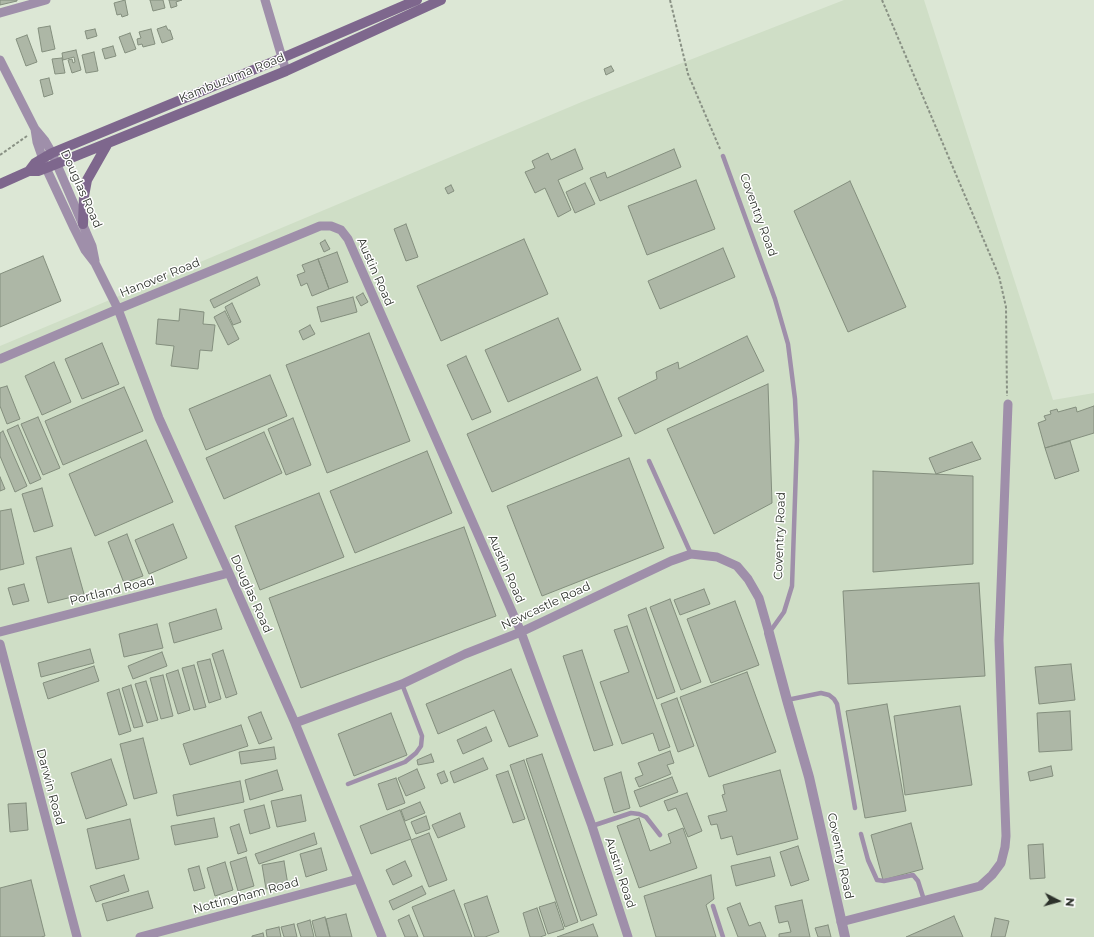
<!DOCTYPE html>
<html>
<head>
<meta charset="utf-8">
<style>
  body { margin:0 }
  #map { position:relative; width:1094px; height:937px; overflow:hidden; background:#dce7d5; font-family:Montserrat,sans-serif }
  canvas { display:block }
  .north { position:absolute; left:1038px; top:881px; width:40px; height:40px; -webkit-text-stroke:3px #fff; paint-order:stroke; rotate:96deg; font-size:11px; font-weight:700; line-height:16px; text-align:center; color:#2d322b }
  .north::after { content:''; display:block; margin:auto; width:14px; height:18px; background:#2d322b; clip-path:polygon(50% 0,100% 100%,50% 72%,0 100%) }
</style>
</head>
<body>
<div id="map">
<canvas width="1094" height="937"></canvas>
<div class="north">N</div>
</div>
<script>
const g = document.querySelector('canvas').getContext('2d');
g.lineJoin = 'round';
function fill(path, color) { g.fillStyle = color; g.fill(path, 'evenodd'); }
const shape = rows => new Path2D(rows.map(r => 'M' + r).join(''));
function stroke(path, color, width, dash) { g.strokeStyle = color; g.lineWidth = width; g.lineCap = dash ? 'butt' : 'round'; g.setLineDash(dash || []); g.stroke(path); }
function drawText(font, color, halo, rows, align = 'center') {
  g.font = font + ' Montserrat,sans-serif'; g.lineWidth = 3; g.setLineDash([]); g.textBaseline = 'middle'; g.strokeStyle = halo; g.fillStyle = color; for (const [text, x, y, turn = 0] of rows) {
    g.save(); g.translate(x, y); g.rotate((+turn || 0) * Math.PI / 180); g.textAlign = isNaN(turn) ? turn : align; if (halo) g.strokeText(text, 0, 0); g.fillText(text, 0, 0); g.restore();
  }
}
fill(shape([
  [844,0,924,0,1053,400,1094,393,1094,937,0,937,0,346,584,101]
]), '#cfdec6');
const building = shape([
  [0,0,17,0,17,1,0,5,0,0],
  [125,0,128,15,122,17,121,14,117,15,114,3,125,0],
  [150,0,163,0,165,8,153,11,150,0],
  [169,0,182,0,176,2,177,6,171,8,169,0],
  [50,26,55,49,42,52,38,28,50,26],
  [166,26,168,30,170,30,173,39,162,43,157,29,166,26],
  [95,29,97,36,87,39,85,31,95,29],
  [151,29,155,44,143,47,142,44,138,45,137,39,141,38,139,32,151,29],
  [130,33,136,49,125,53,119,37,130,33],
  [27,35,37,62,26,66,16,39,27,35],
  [113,46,116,56,105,59,102,49,113,46],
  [76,50,81,70,72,73,68,60,72,59,73,63,75,62,74,57,63,60,62,53,76,50],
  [94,52,98,71,86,73,82,55,94,52],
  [62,58,65,73,55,74,52,59,62,58],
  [611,66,614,71,606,75,604,69,611,66],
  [49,78,53,94,44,97,40,80,49,78],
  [575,149,583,169,558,180,571,210,558,217,545,188,535,193,525,172,535,168,532,161,548,153,551,160,575,149],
  [674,149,681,167,600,201,590,178,605,172,607,178,674,149],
  [696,180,715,229,647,255,628,206,696,180],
  [850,181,906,307,848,332,794,211,850,181],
  [585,183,595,204,575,213,566,192,585,183],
  [451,185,454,191,448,194,445,188,451,185],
  [406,224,418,257,406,261,394,229,406,224],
  [524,239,548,294,441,341,417,286,524,239],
  [325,240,330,249,324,252,320,243,325,240],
  [723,248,735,277,660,309,648,281,723,248],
  [337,252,348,282,329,289,318,259,337,252],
  [43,256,61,301,0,327,0,274,43,256],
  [318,259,329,289,312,296,307,283,301,286,297,275,305,272,302,265,318,259],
  [257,277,260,285,214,308,210,300,257,277],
  [363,293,368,302,361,306,356,297,363,293],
  [353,297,357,312,321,322,317,307,353,297],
  [232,303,241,322,233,325,225,307,232,303],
  [180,309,204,312,203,324,215,325,212,351,200,350,198,369,171,366,174,346,156,344,158,319,179,321,180,309],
  [225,311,239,339,228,345,214,317,225,311],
  [558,318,581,370,508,402,485,350,558,318],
  [310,325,315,334,303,340,299,331,310,325],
  [369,333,410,441,327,473,286,365,369,333],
  [747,336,764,371,635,434,618,398,657,379,656,372,678,362,679,369,747,336],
  [102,343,119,384,82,399,65,359,102,343],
  [466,356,491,412,472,420,447,365,466,356],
  [54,362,71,402,42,415,25,376,54,362],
  [270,375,287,416,206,450,189,409,270,375],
  [597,377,622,436,492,492,467,434,597,377],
  [768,384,772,503,714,534,667,429,768,384],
  [7,386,20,419,7,424,0,406,0,388,7,386],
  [124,387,143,431,63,465,45,421,124,387],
  [1094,406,1094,433,1045,448,1038,423,1046,420,1044,416,1051,414,1050,411,1057,409,1058,412,1076,407,1077,412,1094,406],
  [38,417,60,468,43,475,21,424,38,417],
  [293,418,311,465,286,475,268,429,293,418],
  [18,425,41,479,30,484,7,430,18,425],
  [3,431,27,486,15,492,0,456,0,433,3,431],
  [264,432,282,473,224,499,206,458,264,432],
  [146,440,173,502,95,536,69,474,146,440],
  [1070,441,1079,471,1055,479,1045,448,1070,441],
  [972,442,981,459,936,474,929,458,972,442],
  [427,451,452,513,355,553,330,491,427,451],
  [629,458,664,548,542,596,507,506,629,458],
  [873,471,973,476,973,564,873,572,873,471],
  [0,477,5,489,0,491,0,477],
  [42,488,53,526,34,532,22,494,42,488],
  [319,493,344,557,260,590,235,526,319,493],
  [11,509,24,564,0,570,0,511,11,509],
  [173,524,187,558,149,574,135,540,173,524],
  [464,527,496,616,301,688,269,598,464,527],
  [127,534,143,576,124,583,108,542,127,534],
  [71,548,84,594,48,603,36,557,71,548],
  [979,583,985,676,848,684,843,591,979,583],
  [24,584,29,601,13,605,8,588,24,584],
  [704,589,710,604,680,615,674,600,704,589],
  [670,599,701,682,681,690,650,607,670,599],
  [735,601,759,665,711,683,687,619,735,601],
  [646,608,675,692,657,699,628,615,646,608],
  [216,609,222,629,174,643,169,623,216,609],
  [157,624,163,648,124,657,119,634,157,624],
  [627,626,670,747,659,751,653,733,622,744,600,682,629,672,614,630,627,626],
  [90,649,94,663,41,677,38,663,90,649],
  [223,650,237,694,226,698,212,654,223,650],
  [582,650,613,745,594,751,563,656,582,650],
  [162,652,167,666,133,679,128,666,162,652],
  [210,659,221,699,209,703,197,662,210,659],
  [1071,664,1075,700,1039,704,1035,667,1071,664],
  [194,665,206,707,194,710,182,668,194,665],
  [94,666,99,681,48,699,43,683,94,666],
  [511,669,538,736,509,747,494,710,438,734,426,704,511,669],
  [178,670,190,710,178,714,166,674,178,670],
  [747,672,776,752,709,777,680,697,747,672],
  [163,675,173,716,161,719,150,678,163,675],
  [146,681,158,720,147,723,135,684,146,681],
  [131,685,143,726,134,728,122,688,131,685],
  [119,689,131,731,119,735,107,693,119,689],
  [677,698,694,746,678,752,661,704,677,698],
  [887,704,906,811,865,818,846,711,887,704],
  [960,706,972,785,905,795,894,716,960,706],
  [1070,711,1072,750,1039,752,1037,713,1070,711],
  [261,712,272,739,259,744,248,717,261,712],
  [391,713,407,755,354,776,338,734,391,713],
  [241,725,248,746,190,765,183,744,241,725],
  [486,727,492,741,463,754,457,740,486,727],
  [143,738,157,793,134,799,120,744,143,738],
  [274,747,276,759,241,764,239,752,274,747],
  [670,751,674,763,667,765,671,774,639,787,635,778,643,775,638,763,670,751],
  [431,754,434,762,418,765,417,760,431,754],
  [542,754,597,915,581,921,526,759,542,754],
  [483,758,488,769,454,783,450,772,483,758],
  [111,759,127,805,86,819,71,773,111,759],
  [524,760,578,922,565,927,510,765,524,760],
  [1051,766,1053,776,1030,781,1028,772,1051,766],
  [417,769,425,788,406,796,398,778,417,769],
  [277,770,283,790,250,800,245,780,277,770],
  [780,770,798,839,737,855,732,836,721,839,717,824,711,825,708,816,727,811,722,795,725,794,723,785,780,770],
  [444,771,448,781,441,784,437,774,444,771],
  [508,771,525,819,513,823,496,775,508,771],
  [621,772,630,808,614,813,604,778,621,772],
  [672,777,678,792,640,807,634,791,672,777],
  [396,778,405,803,387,810,378,784,396,778],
  [240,781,244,802,177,816,173,795,240,781],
  [687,793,702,831,688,837,676,808,668,811,664,801,687,793],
  [301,795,306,821,277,827,271,801,301,795],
  [420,802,425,813,405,821,401,810,420,802],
  [26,803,28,830,10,832,8,804,26,803],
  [264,805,270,828,250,834,244,810,264,805],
  [400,810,411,839,371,854,360,826,400,810],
  [460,813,465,827,438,838,432,825,460,813],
  [426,816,430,829,416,834,411,822,426,816],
  [214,818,218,837,175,845,171,826,214,818],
  [639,818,650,851,671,843,668,834,683,828,697,868,639,888,617,826,639,818],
  [130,819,139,859,96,869,87,829,130,819],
  [911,823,923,869,883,880,871,835,911,823],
  [239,824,247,851,238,854,230,827,239,824],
  [314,833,317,844,259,864,255,854,314,833],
  [429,833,447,880,429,887,411,840,429,833],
  [1043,844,1045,878,1030,879,1028,845,1043,844],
  [798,846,809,880,791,886,780,852,798,846],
  [321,848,327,870,306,877,300,854,321,848],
  [246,857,254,886,238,891,230,862,246,857],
  [770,857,775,876,736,886,731,866,770,857],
  [284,861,288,885,266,889,262,865,284,861],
  [405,861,412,876,393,885,386,870,405,861],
  [225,862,233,890,215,896,207,868,225,862],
  [199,866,205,888,194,891,188,869,199,866],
  [124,875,129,891,96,902,90,886,124,875],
  [711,875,714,899,706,905,716,937,656,937,644,896,711,875],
  [31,880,45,936,41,937,0,937,0,888,31,880],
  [422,886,426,894,393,910,389,901,422,886],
  [454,890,472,937,424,937,412,907,454,890],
  [148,891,153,908,107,921,102,904,148,891],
  [487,896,499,932,485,937,475,937,464,904,487,896],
  [802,900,810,937,779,937,779,934,791,932,788,921,779,923,775,906,802,900],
  [555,902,564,929,548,934,539,907,555,902],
  [740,903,749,926,760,922,766,937,738,937,727,908,740,903],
  [537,908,546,935,540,937,530,937,523,913,537,908],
  [346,914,352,937,330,937,326,919,346,914],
  [409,915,418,937,405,937,398,920,409,915],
  [954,916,963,937,906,937,954,916],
  [325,917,330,937,316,937,312,921,325,917],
  [995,918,1009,921,1005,937,991,937,995,918],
  [310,920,314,937,301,937,297,924,310,920],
  [294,924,297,937,284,937,281,927,294,924],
  [593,924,598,937,557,937,593,924],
  [828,925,831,937,818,937,815,928,828,925],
  [279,927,281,937,267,937,266,930,279,927],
  [263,933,264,937,252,937,252,936,263,933]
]);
fill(building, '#adb7a6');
stroke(building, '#848f7e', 1);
stroke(shape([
  [670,0,688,74,720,149],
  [882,0,999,276,1006,307,1007,396],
  [0,155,27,136]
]), '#899184', 2, [3, 2]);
stroke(shape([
  [723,156,775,299,788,344,795,399,797,440,792,586,784,612,769,633],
  [649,461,691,554],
  [787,700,821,693,829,695,834,699,837,704,855,808],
  [348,784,405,762,416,753,421,746,422,736,402,684],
  [592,826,631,813,639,814,646,817,660,835],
  [861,834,868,860,877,880,884,881,913,875,918,881,924,900],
  [713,906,723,937]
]), '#9f8faa', 4.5);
stroke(shape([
  [265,0,286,71],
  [0,13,46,0],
  [0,60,35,129,45,141,52,153,92,246,95,261],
  [35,129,37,142,46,168,74,228,85,250,95,263,118,309,159,418,229,573,295,723,382,937],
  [0,359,118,309,308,231,320,226,331,226,341,230,348,239,521,632,592,826,628,937],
  [0,632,229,573],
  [0,644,77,937],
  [295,723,402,684,465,654,521,632,671,561,691,554,717,557,737,566,748,579,759,598,769,633],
  [841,922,980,886,992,875,1001,863,1005,847,1006,836,999,640,1008,404],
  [140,937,358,879]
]), '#9f8faa', 9);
stroke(shape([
  [769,633,787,700,809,777,845,937]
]), '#9f8faa', 10);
stroke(shape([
  [29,171,35,163,52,153,282,58,417,0],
  [0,184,29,171,38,171,46,168,286,71,441,0],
  [83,224,84,196,87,180,108,143]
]), '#7e678d', 10);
drawText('12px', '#2d322b', '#fff', [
  ["Kambuzuma Road",232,78,-22],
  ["Douglas Road",81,189,66],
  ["Coventry Road",758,215,70],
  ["Austin Road",375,272,66],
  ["Hanover Road",160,278,-22],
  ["Coventry Road",780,536,-88],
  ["Austin Road",506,569,66],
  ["Portland Road",112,591,-14],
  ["Douglas Road",251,594,66],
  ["Newcastle Road",546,606,-25],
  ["Darwin Road",50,787,75],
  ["Coventry Road",840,856,78],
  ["Austin Road",620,873,72],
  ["Nottingham Road",246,896,-15]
]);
</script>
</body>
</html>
